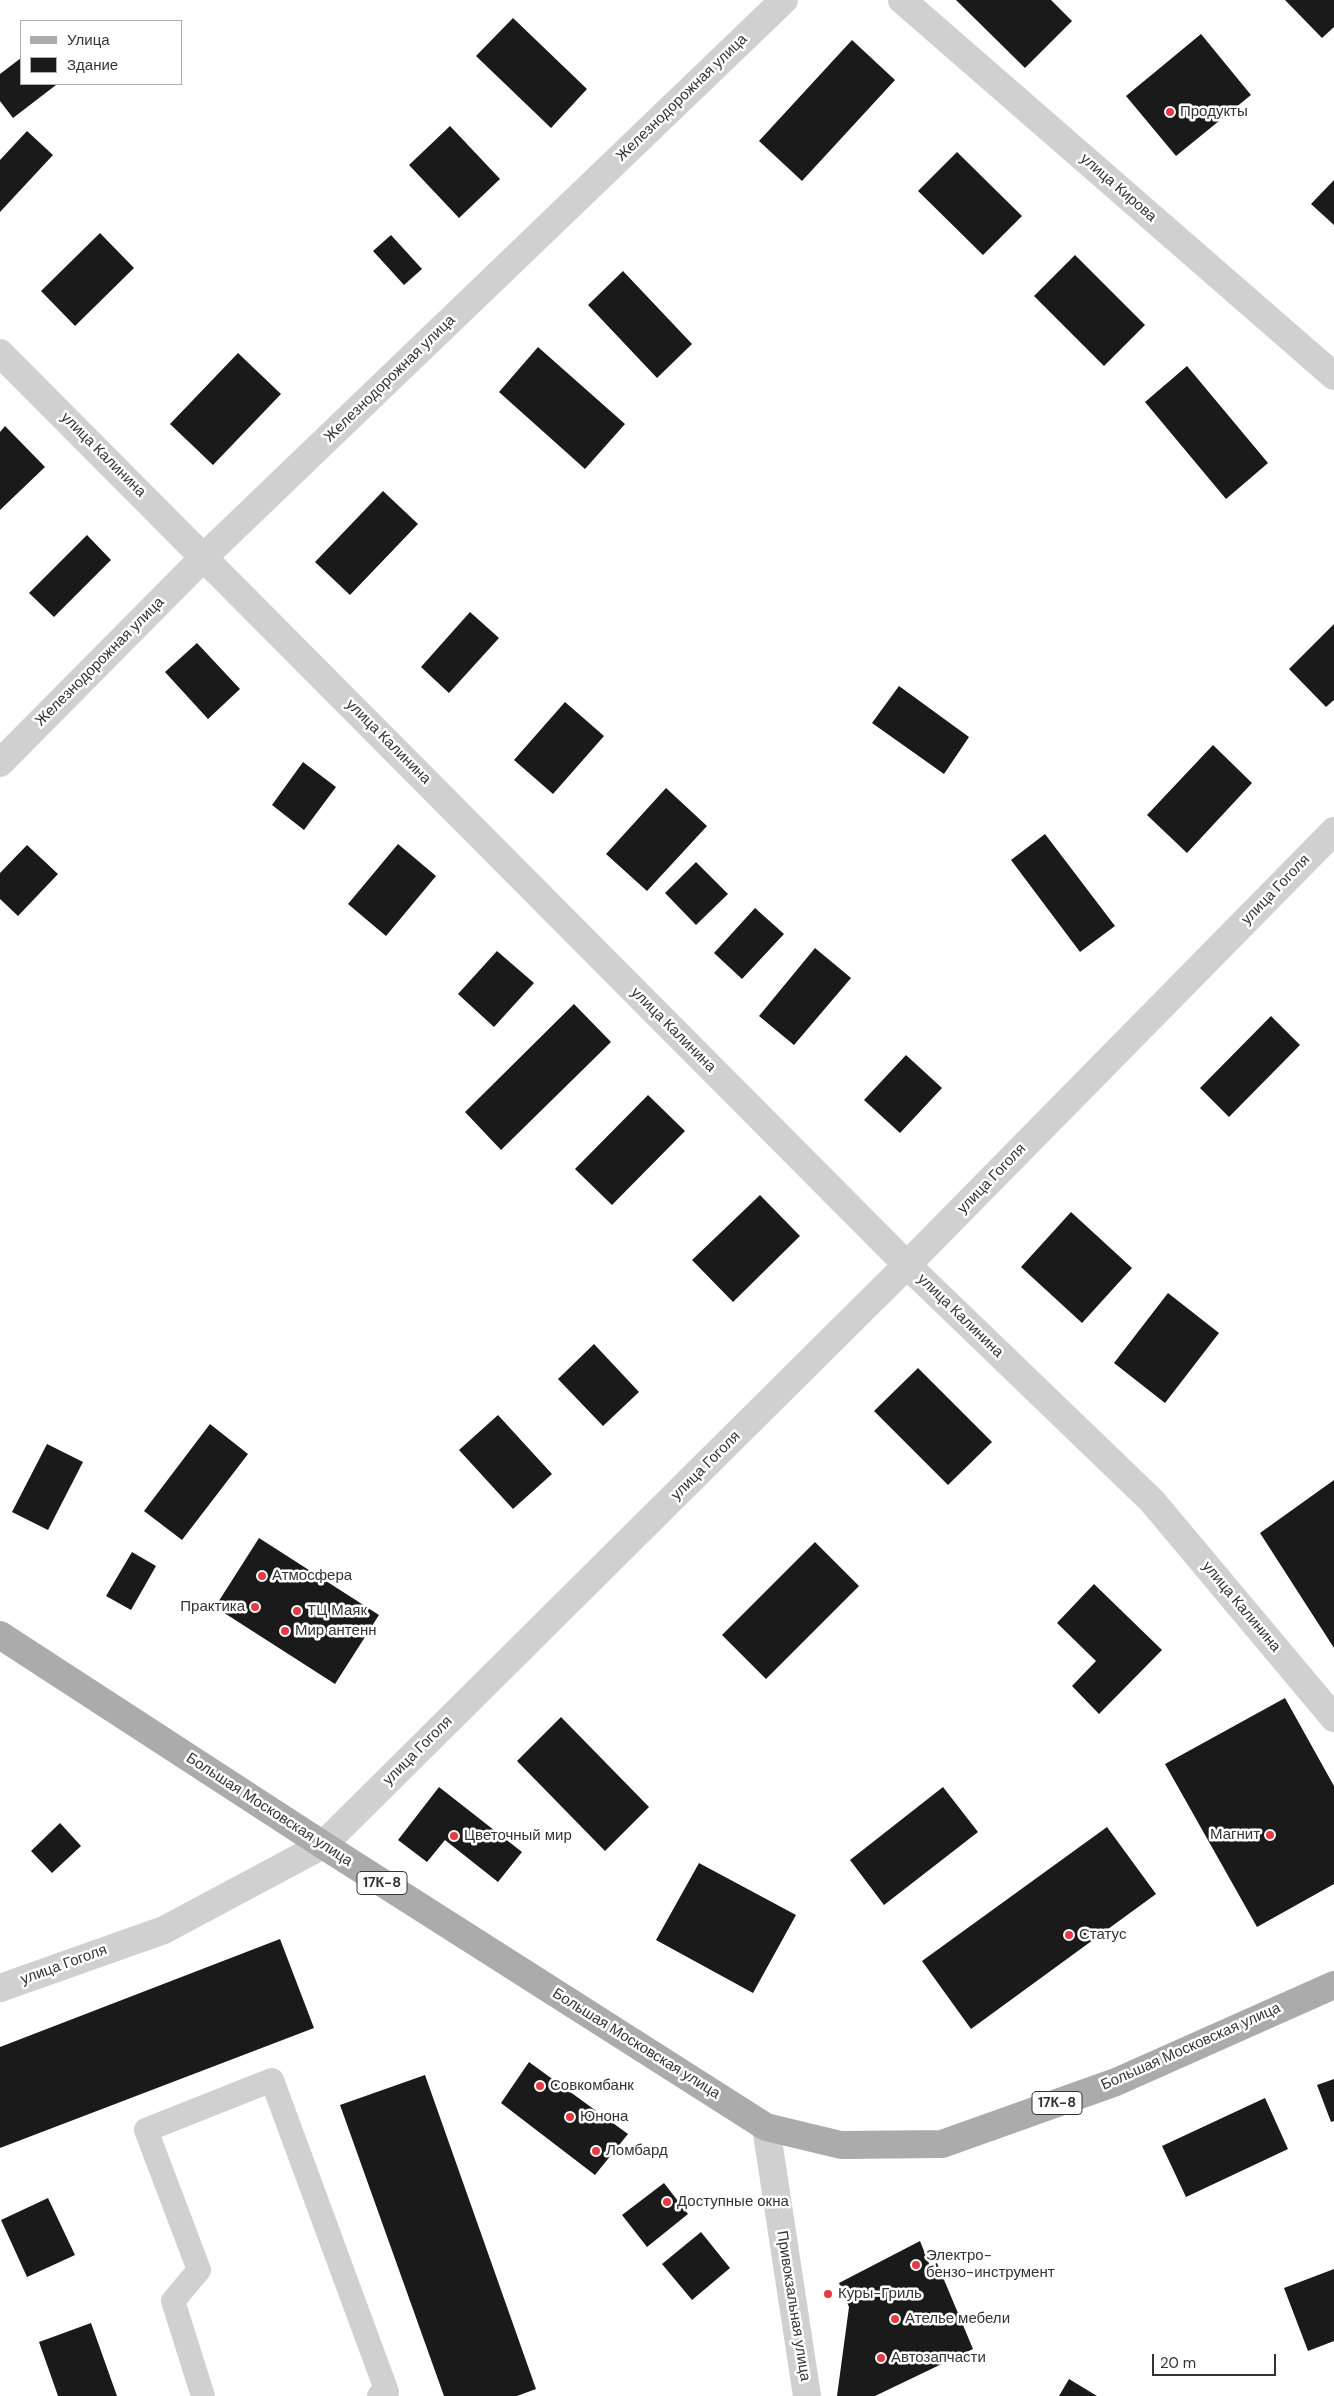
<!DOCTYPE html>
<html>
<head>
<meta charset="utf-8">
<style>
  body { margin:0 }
  #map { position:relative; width:1334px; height:2396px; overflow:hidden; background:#fff; font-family:"DM Sans",sans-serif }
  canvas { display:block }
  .legend { position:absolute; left:20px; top:20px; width:162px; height:65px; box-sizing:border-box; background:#fff; border:1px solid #adadad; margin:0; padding:6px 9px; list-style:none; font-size:15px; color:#333 }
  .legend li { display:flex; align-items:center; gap:10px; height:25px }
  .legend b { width:25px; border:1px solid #adadad }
  .scale { position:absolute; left:1152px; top:2354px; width:124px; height:22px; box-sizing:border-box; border:2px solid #333; border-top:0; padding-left:6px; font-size:15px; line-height:18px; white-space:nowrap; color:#333; -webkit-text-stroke:4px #fff; paint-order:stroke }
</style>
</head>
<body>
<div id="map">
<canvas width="1334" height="2396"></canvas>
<ul class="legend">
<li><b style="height:6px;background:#ababab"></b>Улица</li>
<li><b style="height:14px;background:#1a1a1a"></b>Здание</li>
</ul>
<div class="scale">20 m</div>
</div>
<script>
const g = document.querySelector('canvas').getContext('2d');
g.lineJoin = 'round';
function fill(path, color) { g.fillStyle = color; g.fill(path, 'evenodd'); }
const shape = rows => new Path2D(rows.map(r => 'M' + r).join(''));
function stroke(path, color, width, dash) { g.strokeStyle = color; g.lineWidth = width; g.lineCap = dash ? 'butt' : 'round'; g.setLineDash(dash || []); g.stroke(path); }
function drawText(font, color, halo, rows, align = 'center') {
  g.font = font + ' "DM Sans",sans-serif'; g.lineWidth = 5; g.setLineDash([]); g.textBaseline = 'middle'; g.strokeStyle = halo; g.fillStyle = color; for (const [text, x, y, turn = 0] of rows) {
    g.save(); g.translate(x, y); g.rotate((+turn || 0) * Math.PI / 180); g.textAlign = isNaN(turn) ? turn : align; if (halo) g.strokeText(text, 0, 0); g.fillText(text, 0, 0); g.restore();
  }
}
fill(shape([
  [956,0,1051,0,1072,21,1025,68],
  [1285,0,1334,0,1334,27,1322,38],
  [513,18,587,89,551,128,476,56],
  [1201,34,1251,95,1176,156,1126,96],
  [852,40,895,80,802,181,759,141],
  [21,58,21,84,56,85,13,118,0,101,0,74],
  [450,126,500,179,459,218,409,165],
  [27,131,53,155,0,212,0,160],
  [957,152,1022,216,983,255,918,191],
  [1334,180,1334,225,1311,204],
  [100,233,134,268,75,326,41,291],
  [391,235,422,269,404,285,373,251],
  [1075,255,1145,325,1104,366,1034,296],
  [623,271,692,344,657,378,588,305],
  [538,347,625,424,585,469,499,392],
  [238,353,281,394,213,465,170,424],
  [1187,366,1268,463,1226,499,1145,402],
  [5,426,45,467,0,510,0,432],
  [383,491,418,524,350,595,315,562],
  [87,535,111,560,54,617,29,593],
  [470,612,499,638,449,693,421,667],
  [1334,624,1334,700,1326,707,1289,669],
  [197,643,240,689,208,719,165,672],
  [899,686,969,737,944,774,872,723],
  [565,702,604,736,553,794,514,760],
  [1213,745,1252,783,1187,853,1147,815],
  [303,762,336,787,304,830,272,805],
  [666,788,707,826,647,891,606,854],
  [1045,834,1115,926,1080,952,1011,860],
  [398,844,436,876,386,936,348,904],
  [27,845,58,874,18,916,0,899,0,873],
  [696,862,728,894,696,925,665,893],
  [755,908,784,934,742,979,714,953],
  [815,948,851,978,794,1045,759,1016],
  [497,951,534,983,494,1027,458,994],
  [574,1004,611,1042,501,1150,465,1112],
  [1271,1016,1300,1045,1229,1117,1200,1088],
  [906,1055,942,1088,900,1133,864,1100],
  [648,1095,685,1131,612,1205,575,1169],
  [760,1195,800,1236,733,1302,692,1260],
  [1071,1212,1132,1268,1082,1323,1021,1267],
  [1168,1293,1219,1333,1165,1403,1114,1363],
  [594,1344,639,1392,603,1426,558,1379],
  [918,1368,992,1442,948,1485,874,1411],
  [498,1415,552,1474,513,1509,459,1450],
  [210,1424,248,1454,182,1540,144,1511],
  [47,1444,83,1462,48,1530,12,1512],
  [1334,1480,1334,1648,1260,1533],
  [259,1538,379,1615,335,1684,215,1607],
  [815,1542,859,1586,766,1679,722,1635],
  [132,1552,156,1566,131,1610,106,1596],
  [1094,1584,1162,1650,1099,1714,1072,1686,1096,1661,1057,1623],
  [1285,1698,1334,1786,1334,1884,1257,1927,1165,1764],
  [561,1717,649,1807,605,1851,517,1761],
  [439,1787,522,1852,498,1882,445,1840,427,1862,398,1840],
  [943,1787,978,1832,884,1905,850,1860],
  [60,1823,81,1846,52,1873,31,1851],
  [1107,1827,1156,1894,971,2029,922,1961],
  [699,1863,796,1915,753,1993,656,1940],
  [280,1939,314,2028,0,2148,0,2047],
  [529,2062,628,2134,595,2175,501,2103],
  [425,2075,536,2389,517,2396,444,2396,340,2105],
  [1334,2079,1334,2121,1331,2122,1317,2085],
  [1265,2098,1288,2149,1186,2197,1162,2146],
  [664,2183,688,2214,647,2247,622,2215],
  [48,2198,75,2255,27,2277,1,2220],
  [701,2232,730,2268,692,2300,662,2264],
  [920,2241,930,2266,937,2263,973,2349,875,2396,837,2396,849,2307,839,2283],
  [1334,2269,1334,2341,1308,2351,1284,2288],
  [91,2323,117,2396,58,2396,39,2342],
  [1069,2379,1097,2396,1059,2396]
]), '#1a1a1a');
stroke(shape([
  [203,2396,173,2301,199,2270,146,2130,272,2080,387,2392,379,2396]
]), '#d0d0d0', 24);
stroke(shape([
  [902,0,1334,376],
  [0,353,907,1265,1152,1501,1334,1718],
  [0,763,204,557,784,0],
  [0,1988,164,1930,323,1845,907,1265,1334,831],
  [766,2127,807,2396]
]), '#d0d0d0', 28);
stroke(shape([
  [0,1635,323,1845,766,2127,841,2145,942,2144,1116,2082,1334,1985]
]), '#ababab', 28);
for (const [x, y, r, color] of [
  [1170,112,5,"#e63946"],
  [262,1576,5,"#e63946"],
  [255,1607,5,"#e63946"],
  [297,1611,5,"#e63946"],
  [285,1631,5,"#e63946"],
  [1270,1835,5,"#e63946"],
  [454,1836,5,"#e63946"],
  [1069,1935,5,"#e63946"],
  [540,2086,5,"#e63946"],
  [570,2117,5,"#e63946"],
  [596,2151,5,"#e63946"],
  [667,2202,5,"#e63946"],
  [916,2265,5,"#e63946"],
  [828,2294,5,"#e63946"],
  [895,2319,5,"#e63946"],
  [881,2358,5,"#e63946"]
]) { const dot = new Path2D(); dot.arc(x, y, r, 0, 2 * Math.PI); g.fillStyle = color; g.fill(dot); stroke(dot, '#fff', 2); }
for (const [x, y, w] of [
  [382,1883,50],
  [1057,2103,50]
]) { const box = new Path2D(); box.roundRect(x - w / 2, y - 11.5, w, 23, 4); g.fillStyle = '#fff'; g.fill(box); stroke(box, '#333', 1); }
drawText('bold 14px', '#333', null, [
  ["17К-8",382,1883],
  ["17К-8",1057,2103]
]);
drawText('15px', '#333', '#fff', [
  ["Железнодорожная улица",682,98,-44],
  ["улица Кирова",1118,188,41],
  ["Железнодорожная улица",390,379,-44],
  ["улица Калинина",103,455,45],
  ["Железнодорожная улица",100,662,-45],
  ["улица Калинина",388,742,45],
  ["улица Гоголя",1276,890,-46],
  ["улица Калинина",673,1030,45],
  ["улица Гоголя",992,1179,-46],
  ["улица Калинина",960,1316,44],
  ["улица Гоголя",706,1466,-45],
  ["улица Калинина",1241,1607,50],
  ["улица Гоголя",418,1751,-45],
  ["Большая Московская улица",269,1810,33],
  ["улица Гоголя",64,1965,-20],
  ["Большая Московская улица",636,2044,32],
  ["Большая Московская улица",1191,2047,-24],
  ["Привокзальная улица",793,2306,81]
]);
drawText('15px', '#333', '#fff', [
  ["Продукты",1180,112],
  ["Атмосфера",272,1576],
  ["Практика",245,1607,"right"],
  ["ТЦ Маяк",307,1611],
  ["Мир антенн",295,1631],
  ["Магнит",1260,1835,"right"],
  ["Цветочный мир",464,1836],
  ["Статус",1079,1935],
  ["Совкомбанк",550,2086],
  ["Юнона",580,2117],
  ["Ломбард",606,2151],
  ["Доступные окна",677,2202],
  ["Электро-",926,2256],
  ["бензо-инструмент",926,2273],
  ["Куры-Гриль",838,2294],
  ["Ателье мебели",905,2319],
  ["Автозапчасти",891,2358]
], 'left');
</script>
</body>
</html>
